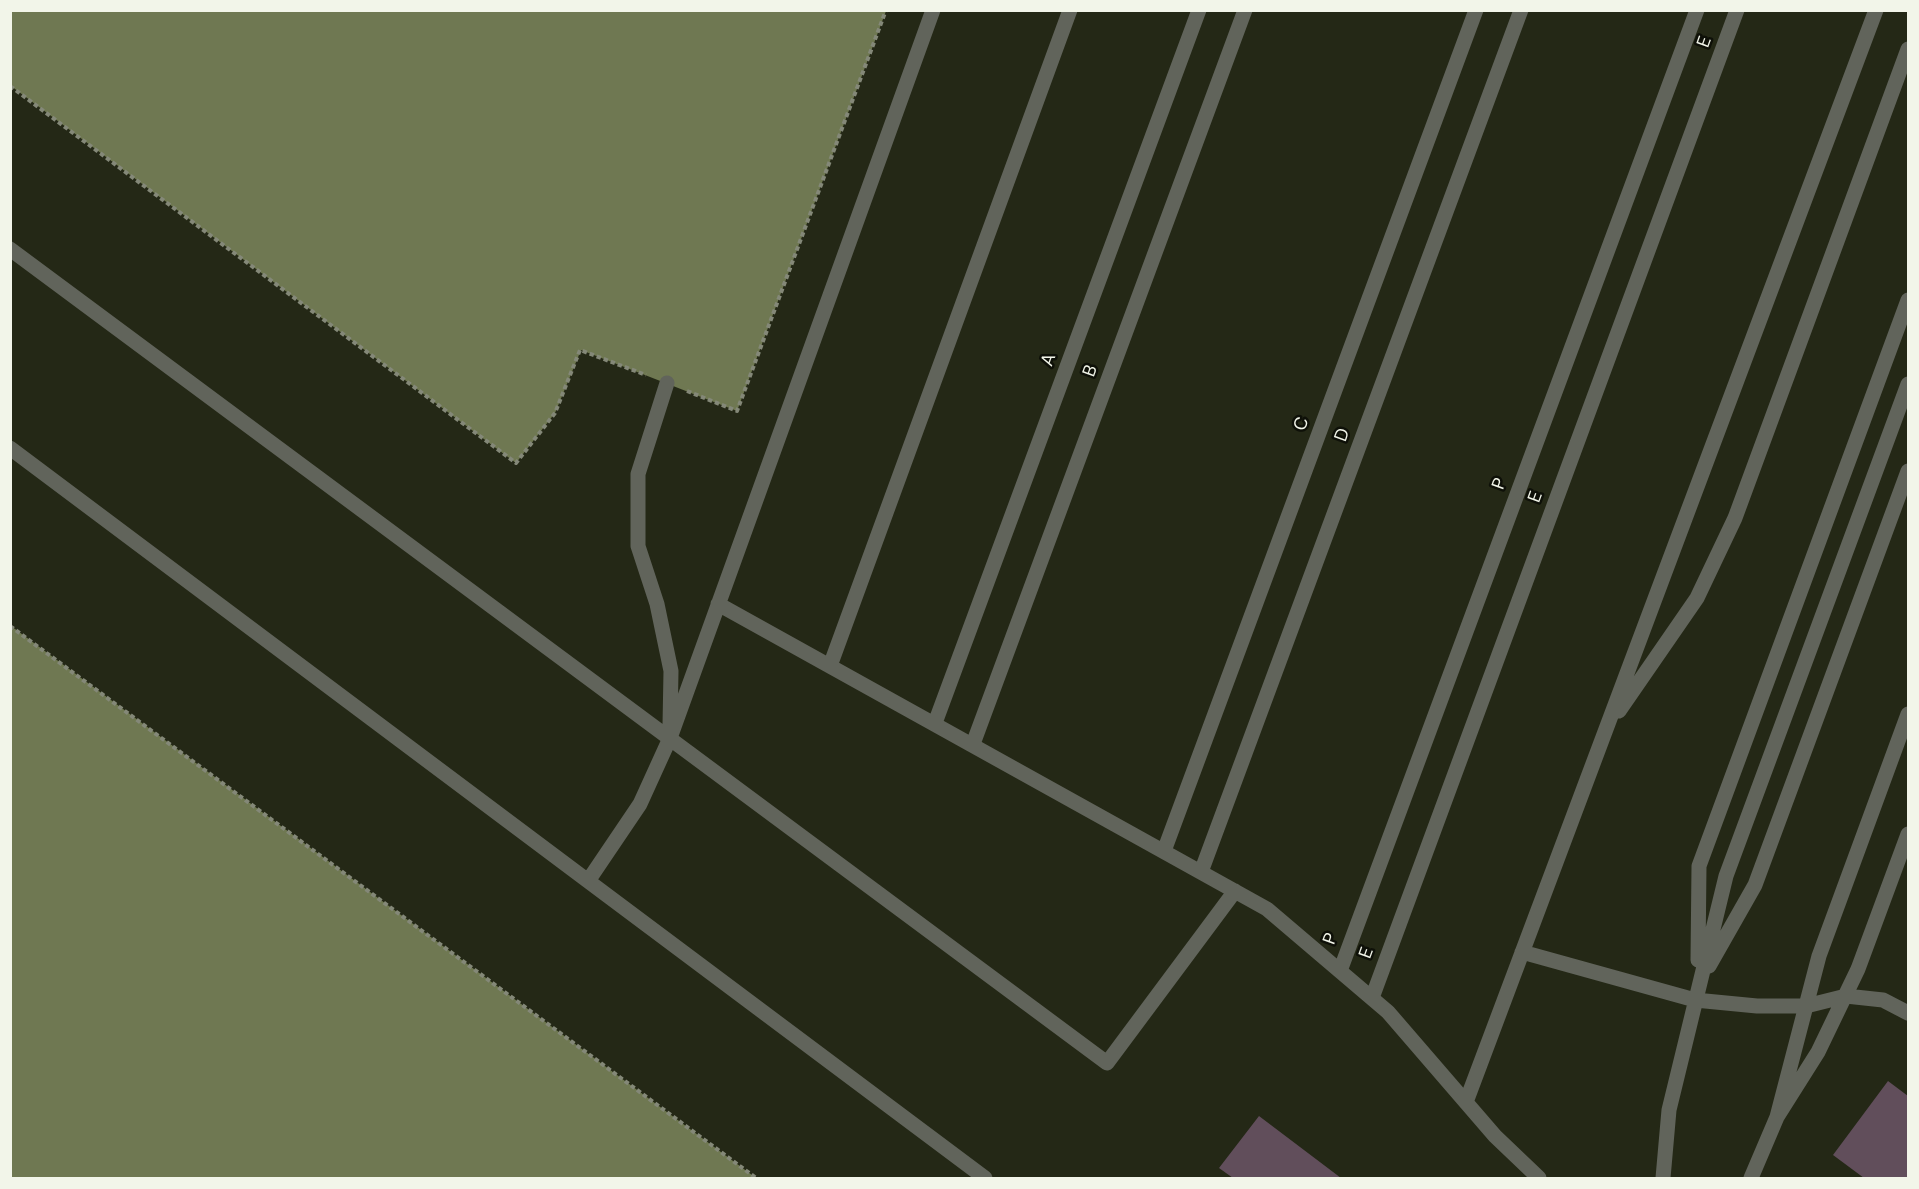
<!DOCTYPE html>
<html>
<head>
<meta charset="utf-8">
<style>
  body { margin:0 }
  #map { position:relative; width:1919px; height:1189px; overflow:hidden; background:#242816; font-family:"DM Sans",sans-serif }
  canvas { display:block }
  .frame { position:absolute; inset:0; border:12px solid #f2f5e9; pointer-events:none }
</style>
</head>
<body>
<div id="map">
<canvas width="1919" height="1189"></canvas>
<div class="frame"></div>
</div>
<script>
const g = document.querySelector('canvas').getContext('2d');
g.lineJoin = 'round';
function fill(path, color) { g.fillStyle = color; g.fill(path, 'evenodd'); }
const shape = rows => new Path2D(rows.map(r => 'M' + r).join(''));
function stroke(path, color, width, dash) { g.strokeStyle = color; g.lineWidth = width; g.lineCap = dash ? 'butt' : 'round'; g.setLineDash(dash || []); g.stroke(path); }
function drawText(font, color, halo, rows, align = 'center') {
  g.font = font + ' "DM Sans",sans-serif'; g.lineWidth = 5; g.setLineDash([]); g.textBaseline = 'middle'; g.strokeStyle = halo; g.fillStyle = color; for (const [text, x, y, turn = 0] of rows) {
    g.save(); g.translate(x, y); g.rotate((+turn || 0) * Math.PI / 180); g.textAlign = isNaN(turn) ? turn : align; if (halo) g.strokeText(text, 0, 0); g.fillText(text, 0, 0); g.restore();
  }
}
fill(shape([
  [10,11,886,11,737,411,581,350,555,413,516,463,11,86],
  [10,626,11,626,756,1178,11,1178]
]), '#6f7852');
fill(shape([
  [1888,1081,1908,1096,1908,1178,1864,1178,1833,1155],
  [1259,1116,1341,1178,1233,1178,1219,1168]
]), '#614e5b');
stroke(shape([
  [10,86,516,463,555,413,580,350,646,375],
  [687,391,737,411,886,10],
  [10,626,756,1178]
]), '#848878', 4, [4.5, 3]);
stroke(shape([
  [933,10,670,738,640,804,588,881,985,1178],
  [10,249,1107,1063,1235,891],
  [667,383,638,474,638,546,657,604,671,671,670,725],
  [10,448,588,881],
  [718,604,1267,909,1388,1012,1495,1136,1539,1178],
  [830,666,1070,10],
  [1619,711,1697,598,1735,518,1908,49],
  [935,723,1199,10],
  [973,744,1245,10],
  [1164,851,1476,10],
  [1201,872,1521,10],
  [1522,952,1695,1000,1757,1006,1806,1006,1846,996,1883,1000,1908,1013],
  [1698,960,1699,866,1908,300],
  [1709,966,1755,885,1908,471],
  [1340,971,1697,10],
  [1372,998,1737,10],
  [1466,1102,1876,10],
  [1777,1117,1819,956,1908,714],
  [1663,1178,1669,1110,1726,876,1908,384],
  [1751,1178,1777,1117,1818,1052,1858,969,1908,834]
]), '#61645b', 15);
drawText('18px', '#f2f5e9', '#0e1008', [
  ["E",1705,42,-70],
  ["A",1049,360,-70],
  ["B",1091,371,-70],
  ["C",1302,424,-70],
  ["D",1343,435,-70],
  ["P",1500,484,-70],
  ["E",1536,497,-70],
  ["P",1331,939,-70],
  ["E",1367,953,-70]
]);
</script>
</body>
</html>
